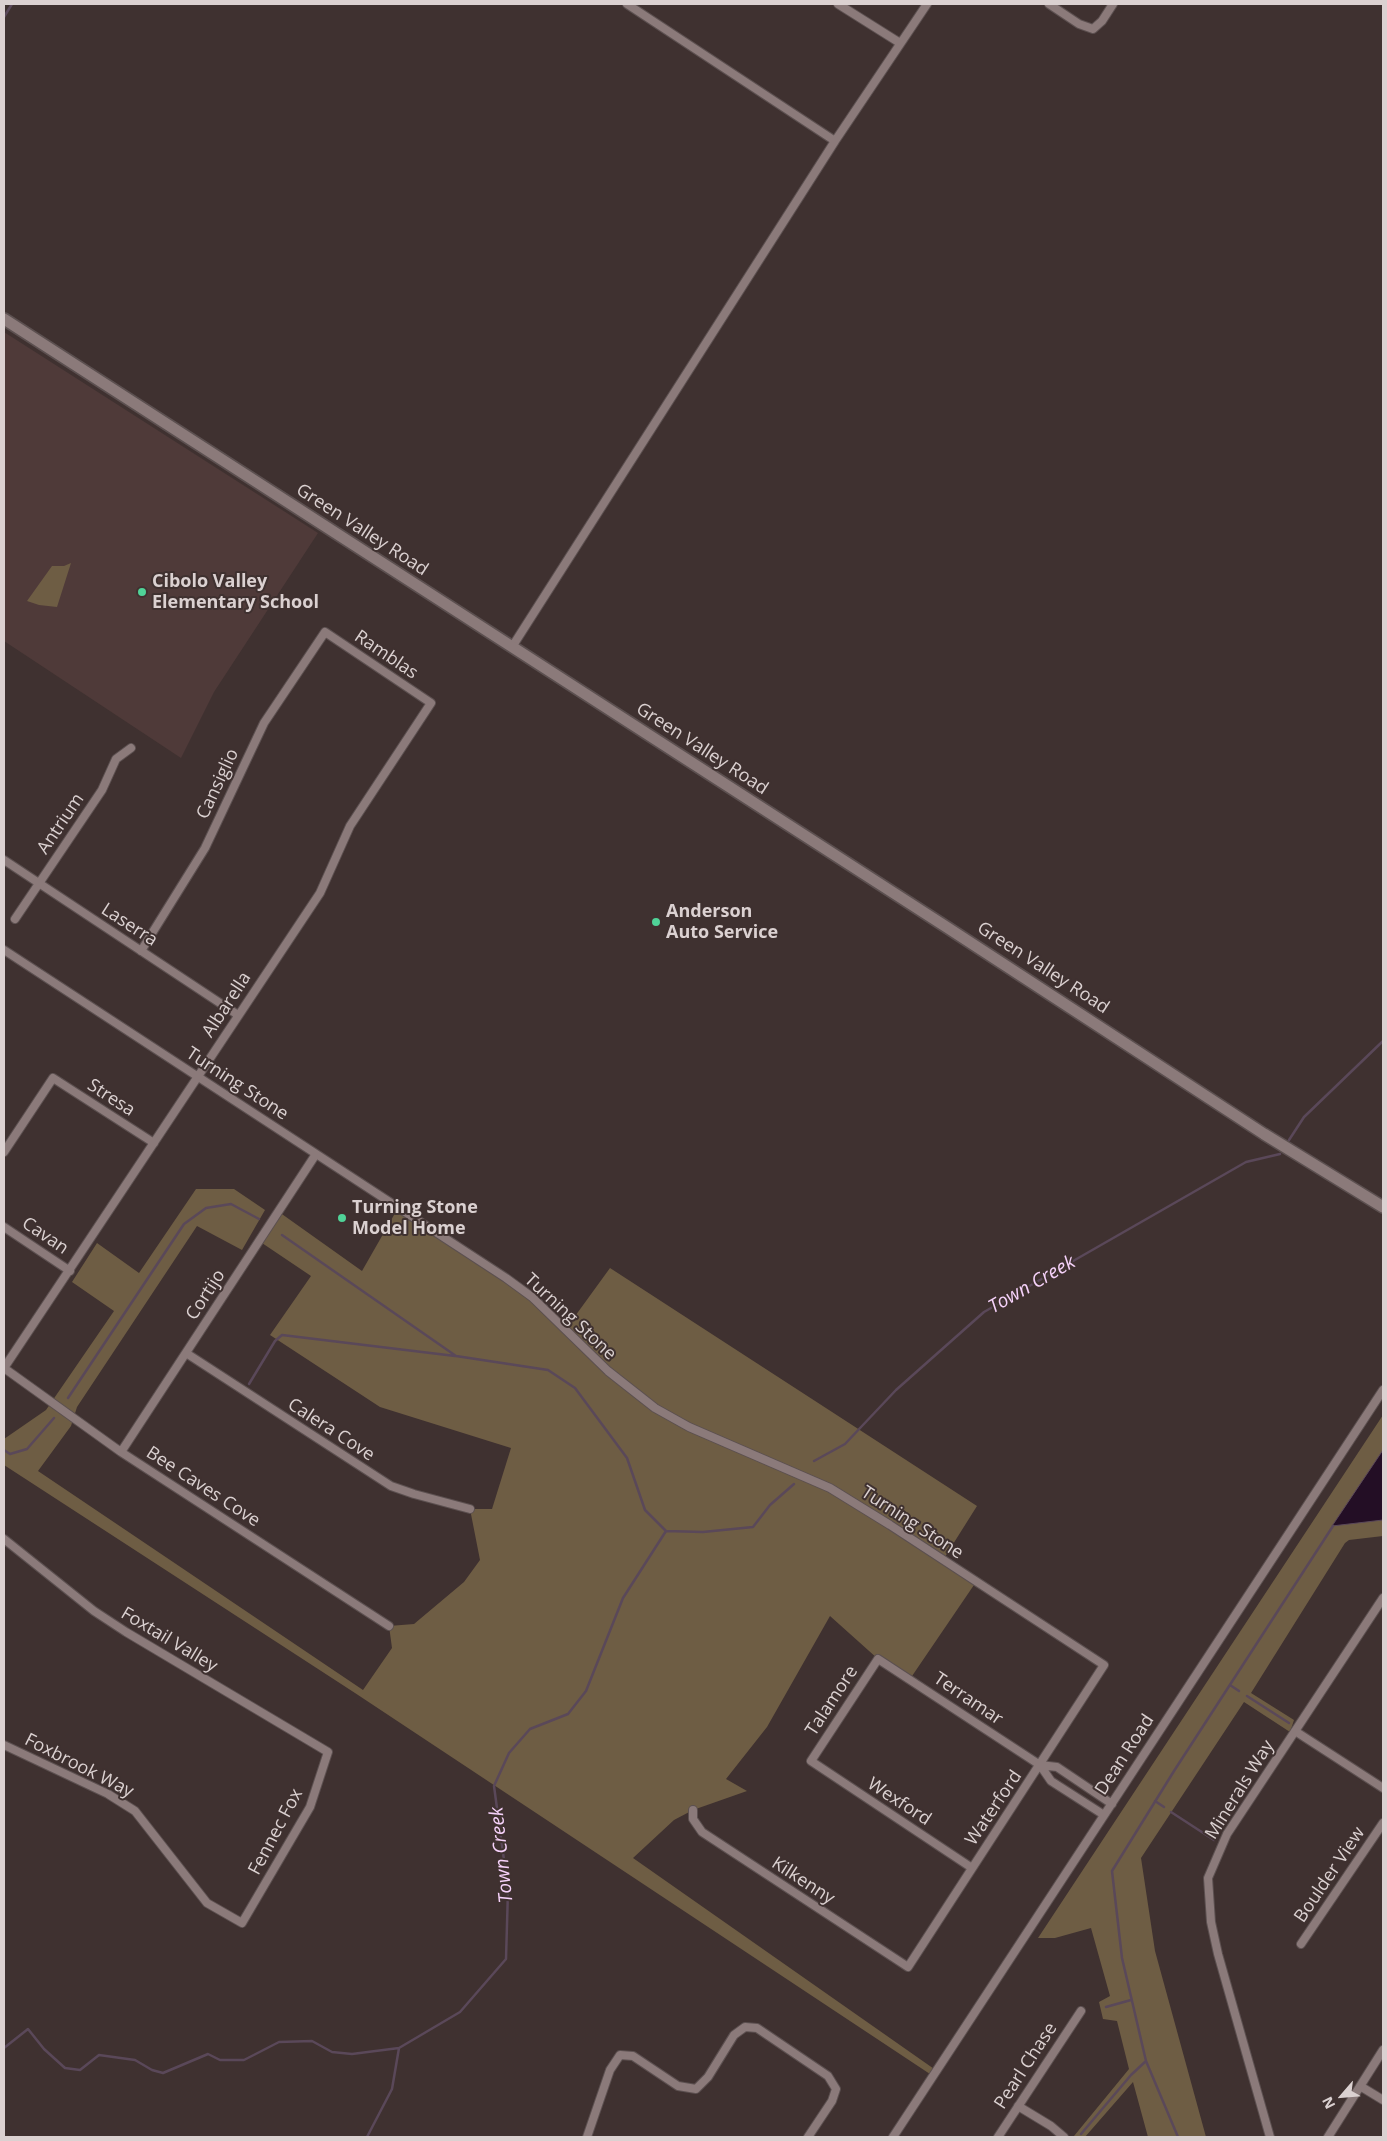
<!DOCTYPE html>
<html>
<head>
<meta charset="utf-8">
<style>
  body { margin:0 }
  #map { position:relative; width:1387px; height:2141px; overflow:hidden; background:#3f3130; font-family:"Open Sans",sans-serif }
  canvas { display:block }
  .frame { position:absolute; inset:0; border:5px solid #dbd1d1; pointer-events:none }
  .north { position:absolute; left:1317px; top:2071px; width:50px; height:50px; -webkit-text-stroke:4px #3f3130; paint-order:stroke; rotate:243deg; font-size:14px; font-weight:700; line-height:20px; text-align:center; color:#dbd1d1 }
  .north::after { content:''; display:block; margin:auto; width:18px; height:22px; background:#dbd1d1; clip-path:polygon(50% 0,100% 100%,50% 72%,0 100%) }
</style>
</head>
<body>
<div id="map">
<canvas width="1387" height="2141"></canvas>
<div class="frame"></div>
<div class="north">N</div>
</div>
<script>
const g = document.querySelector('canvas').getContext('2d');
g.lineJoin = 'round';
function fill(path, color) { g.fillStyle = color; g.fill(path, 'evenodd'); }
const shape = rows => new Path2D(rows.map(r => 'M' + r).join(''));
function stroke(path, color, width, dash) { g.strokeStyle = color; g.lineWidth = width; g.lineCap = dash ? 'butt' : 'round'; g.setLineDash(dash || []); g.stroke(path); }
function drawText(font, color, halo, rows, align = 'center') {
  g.font = font + ' "Open Sans",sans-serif'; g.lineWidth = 4; g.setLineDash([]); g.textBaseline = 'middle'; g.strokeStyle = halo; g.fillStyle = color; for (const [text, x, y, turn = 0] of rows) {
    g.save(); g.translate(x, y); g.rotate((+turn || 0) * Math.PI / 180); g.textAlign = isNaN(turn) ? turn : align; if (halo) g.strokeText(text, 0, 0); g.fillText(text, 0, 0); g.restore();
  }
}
fill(shape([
  [4,332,318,533,214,692,181,758,4,641]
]), '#4f3a39');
fill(shape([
  [71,563,57,607,39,605,27,601,52,566,64,566],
  [196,1189,234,1189,265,1210,242,1250,197,1226,77,1407,71,1426,38,1471,363,1690,392,1648,389,1626,414,1624,464,1582,480,1560,470,1509,492,1509,511,1448,380,1407,270,1335,311,1276,259,1241,279,1212,362,1271,398,1208,506,1278,565,1330,610,1268,977,1506,943,1560,976,1582,910,1679,878,1659,830,1616,767,1727,726,1779,747,1791,693,1810,674,1820,633,1858,937,2071,933,2076,355,1693,4,1465,4,1439,46,1410,114,1311,72,1282,97,1243,139,1273],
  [1383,1415,1383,1536,1349,1540,1345,1543,1251,1693,1294,1720,1290,1732,1244,1702,1141,1858,1155,1951,1206,2137,1148,2137,1133,2082,1085,2137,1076,2137,1074,2136,1129,2069,1117,2021,1103,2019,1099,2002,1110,1996,1091,1928,1055,1938,1038,1938]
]), '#6e5d44');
const water = shape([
  [1383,1450,1383,1520,1332,1526,1383,1450]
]);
fill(water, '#230e25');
stroke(water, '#5a4859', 1);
stroke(shape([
  [4,17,12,4],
  [1289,1140,1304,1117,1383,1041],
  [282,1235,456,1356,548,1370,575,1388,627,1458,645,1510,666,1531],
  [249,1384,275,1341,282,1335,455,1356],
  [68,1398,184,1224,206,1208,231,1204,259,1219],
  [4,1450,10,1454,27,1449,54,1418],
  [814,1461,845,1444,896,1390,984,1312,1246,1162,1280,1154],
  [1230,1685,1239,1691],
  [1247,1696,1289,1723],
  [1155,1801,1164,1807],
  [1171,1812,1214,1840],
  [1106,2007,1131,2000],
  [4,2048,28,2029,44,2049,65,2068,80,2070,99,2055,135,2060,152,2070,163,2073,208,2054,220,2060,244,2060,279,2042,312,2041,332,2052,352,2054,399,2048,460,2012,506,1959,508,1890,494,1786,509,1753,530,1729,568,1714,586,1691,623,1598,666,1531,703,1532,753,1527,770,1505,794,1484],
  [1081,2134,1131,2075,1146,2061],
  [367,2137,392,2089,399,2048],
  [1178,2137,1146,2061,1122,1958,1112,1871,1174,1771,1333,1526]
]), '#5a4859', 2.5);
const street = shape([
  [627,4,835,141],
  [838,4,900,43],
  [1049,4,1079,24,1093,29,1102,21,1113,4],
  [512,647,835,141,927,4],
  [4,860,238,1015],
  [15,919,102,790,116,759,131,748],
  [4,950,506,1278,532,1297,608,1371,655,1408,689,1427,830,1488,890,1525,1104,1665,908,1967,702,1832,693,1819,693,1810],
  [4,1152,53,1078,154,1143],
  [4,1227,70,1271],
  [186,1353,391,1486,414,1494,470,1509],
  [4,1368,320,893,350,826,431,703,325,632,264,723,205,848,141,951],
  [4,1368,121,1452,389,1626],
  [121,1452,316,1154],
  [4,1539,94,1611,126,1632,328,1752,310,1807,242,1923,207,1903,135,1811,108,1794,4,1745],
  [1295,1731,1383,1788],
  [1040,1765,1057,1767,1112,1804],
  [972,1868,811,1761,878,1659,1040,1765,1051,1781,1104,1815],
  [1301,1944,1383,1823],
  [1360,2086,1383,2100],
  [1018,2106,1051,2126,1064,2137],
  [587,2137,610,2070,620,2055,633,2056,678,2086,696,2089,708,2077,734,2035,745,2027,757,2028,828,2076,836,2089,832,2101,808,2137],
  [893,2137,1383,1390],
  [998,2137,1081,2011],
  [1270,2137,1218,1954,1211,1922,1208,1878,1227,1834,1383,1598],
  [1328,2137,1383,2050]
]);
const secondary = shape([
  [4,319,948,928,1264,1134,1383,1207]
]);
stroke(street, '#5c5050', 10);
stroke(secondary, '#5c5050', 14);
stroke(street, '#8b7a7a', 8);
stroke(secondary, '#8b7a7a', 11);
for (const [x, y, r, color] of [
  [142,592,5,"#50d398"],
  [656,922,5,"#50d398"],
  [342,1218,5,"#50d398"]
]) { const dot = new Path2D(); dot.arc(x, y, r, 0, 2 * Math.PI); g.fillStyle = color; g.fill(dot); stroke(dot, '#3f3130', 2); }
drawText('18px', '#dbd1d1', '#3f3130', [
  ["Green Valley Road",362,530,33],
  ["Ramblas",386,655,34],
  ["Green Valley Road",702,749,33],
  ["Cansiglio",218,784,-65],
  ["Antrium",61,824,-56],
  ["Laserra",129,925,33],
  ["Green Valley Road",1043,968,33],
  ["Albarella",227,1005,-57],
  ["Turning Stone",237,1084,33],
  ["Stresa",111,1098,33],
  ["Cavan",45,1236,34],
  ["Cortijo",206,1295,-57],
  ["Turning Stone",570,1317,43],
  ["Calera Cove",331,1430,33],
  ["Bee Caves Cove",203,1487,33],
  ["Turning Stone",912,1523,33],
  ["Foxtail Valley",169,1640,31],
  ["Terramar",968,1699,34],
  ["Talamore",832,1701,-57],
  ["Dean Road",1125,1755,-57],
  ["Foxbrook Way",79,1766,27],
  ["Minerals Way",1240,1790,-58],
  ["Wexford",899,1802,33],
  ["Waterford",994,1808,-56],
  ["Fennec Fox",276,1832,-62],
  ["Boulder View",1330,1875,-56],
  ["Kilkenny",803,1881,33],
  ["Pearl Chase",1026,2066,-57]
]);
drawText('bold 18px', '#dbd1d1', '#3f3130', [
  ["Cibolo Valley",152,582],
  ["Elementary School",152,603],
  ["Anderson",666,912],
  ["Auto Service",666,933],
  ["Turning Stone",352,1208],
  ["Model Home",352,1229]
], 'left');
drawText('italic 19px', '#f6d2fa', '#3f3130', [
  ["Town Creek",1032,1285,-30],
  ["Town Creek",502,1855,-96]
]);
</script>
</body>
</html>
